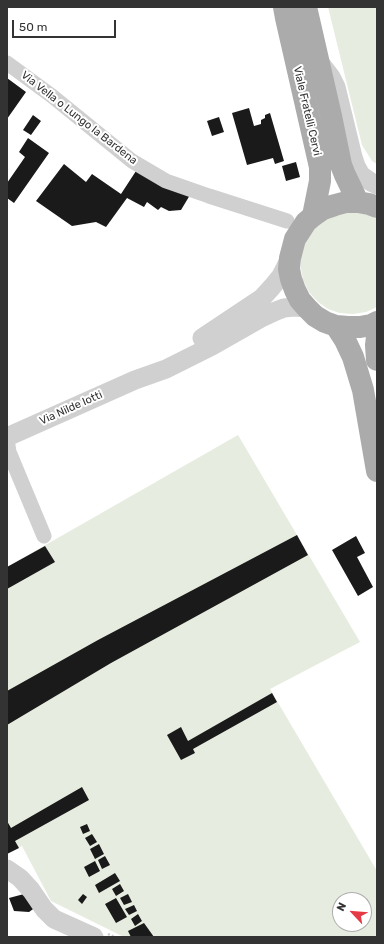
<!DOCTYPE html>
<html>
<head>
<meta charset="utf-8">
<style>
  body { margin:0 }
  #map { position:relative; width:384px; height:944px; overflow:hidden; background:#fff; font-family:Rubik,sans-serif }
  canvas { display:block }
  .frame { position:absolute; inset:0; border:8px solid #333; pointer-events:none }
  .north { position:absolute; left:332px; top:892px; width:40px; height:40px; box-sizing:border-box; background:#fff; border:1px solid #adadad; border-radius:50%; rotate:296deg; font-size:11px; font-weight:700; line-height:16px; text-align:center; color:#333 }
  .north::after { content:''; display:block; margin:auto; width:14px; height:18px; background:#e63946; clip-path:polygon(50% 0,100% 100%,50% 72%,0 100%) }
  .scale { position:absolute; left:12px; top:20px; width:104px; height:18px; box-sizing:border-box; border:2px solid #333; border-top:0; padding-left:5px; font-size:12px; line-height:14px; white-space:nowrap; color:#333; -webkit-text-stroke:3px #fff; paint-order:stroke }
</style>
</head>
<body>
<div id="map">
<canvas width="384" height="944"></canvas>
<div class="frame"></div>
<div class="north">N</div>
<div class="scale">50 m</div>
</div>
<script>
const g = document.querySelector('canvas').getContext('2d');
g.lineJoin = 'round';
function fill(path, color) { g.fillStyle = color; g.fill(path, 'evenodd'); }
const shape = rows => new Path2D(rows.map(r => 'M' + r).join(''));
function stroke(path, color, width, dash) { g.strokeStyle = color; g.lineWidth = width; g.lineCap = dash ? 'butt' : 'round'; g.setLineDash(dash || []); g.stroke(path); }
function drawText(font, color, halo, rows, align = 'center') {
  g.font = font + ' Rubik,sans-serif'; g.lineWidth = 4; g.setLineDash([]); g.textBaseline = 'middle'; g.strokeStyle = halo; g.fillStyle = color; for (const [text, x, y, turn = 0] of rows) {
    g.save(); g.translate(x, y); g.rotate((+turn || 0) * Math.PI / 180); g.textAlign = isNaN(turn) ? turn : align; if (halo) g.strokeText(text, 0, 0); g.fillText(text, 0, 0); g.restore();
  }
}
fill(shape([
  [328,7,377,7,377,164,372,161,362,145],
  [344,212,357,212,369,215,377,219,377,307,366,312,353,314,340,313,328,309,318,302,309,292,303,280,301,268,301,255,305,243,311,232,320,223,331,216],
  [238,435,360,642,270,689,377,871,377,937,124,937,51,901,22,846,7,854,7,567],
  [340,900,364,900,364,924,340,924]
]), '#e6ecdf');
fill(shape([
  [7,78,26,92,7,119],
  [249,108,254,126,261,124,261,120,265,118,265,115,270,113,284,161,275,164,273,158,247,165,232,113],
  [33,115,41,121,31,135,23,130],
  [219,117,224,132,212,136,207,121],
  [28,138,49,153,14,203,7,198,7,183,25,157,19,152],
  [296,162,300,177,286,181,282,166],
  [64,164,86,182,92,174,121,194,136,171,190,195,181,210,169,211,161,207,158,210,147,202,144,207,127,198,106,227,96,222,72,226,36,201],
  [297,535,308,555,111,663,7,725,7,691,98,640],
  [356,536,365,553,357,557,373,587,358,596,332,550],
  [45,546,55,562,7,589,7,567],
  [272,693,277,702,193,749,195,753,181,760,167,735,181,727,188,741],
  [82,787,89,800,15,841,19,848,7,854,7,821,11,828],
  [87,824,90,831,83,834,80,827],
  [92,834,97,842,90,846,85,838],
  [99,844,104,854,95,859,90,849],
  [105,856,110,865,102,869,98,860],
  [95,861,100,871,89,877,84,867],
  [115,873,120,881,99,893,95,885],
  [120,884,124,891,116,896,112,889],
  [24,894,36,907,29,912,14,911,9,898],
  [83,894,87,897,82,904,78,900],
  [128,894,132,902,124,905,120,898],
  [116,898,127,917,116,923,105,904],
  [134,905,137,911,129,915,125,909],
  [138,914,142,921,135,926,131,919],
  [144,923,154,937,131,937,128,931]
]), '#1a1a1a');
stroke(shape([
  [108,934,115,937]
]), '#cdcdcd', 2.5, [2, 2]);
stroke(shape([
  [7,63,52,96,132,161,166,181,209,196,287,221],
  [7,439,9,452,44,536]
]), '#d0d0d0', 15);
stroke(shape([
  [321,64,331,77,336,87,353,157,356,166,361,175,371,182,377,185],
  [202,338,262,298,272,287,281,276,290,258],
  [7,437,135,380,166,369,212,346,263,317,276,311,284,308,294,307,307,308],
  [7,869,20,878,31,890,44,909,54,919,94,937]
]), '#d0d0d0', 19);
stroke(shape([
  [284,7,286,18,320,167,320,181,313,216],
  [306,7,331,116,341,165,345,175,358,202],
  [377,207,369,204,358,202,346,202,335,205,323,209,313,216,306,222,295,239,290,258,289,269,291,279,295,290,300,300,307,308,315,316,325,322,336,326,348,327,360,327,371,325,377,322],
  [336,326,345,340,353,357,363,390,377,471],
  [377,337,376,345,377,360]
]), '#ababab', 22);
drawText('11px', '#333', '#fff', [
  ["Viale Fratelli Cervi",307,111,77],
  ["Via Vella o Lungo la Bardena",79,118,38],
  ["Via Nilde Iotti",71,408,-24]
]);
</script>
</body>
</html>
